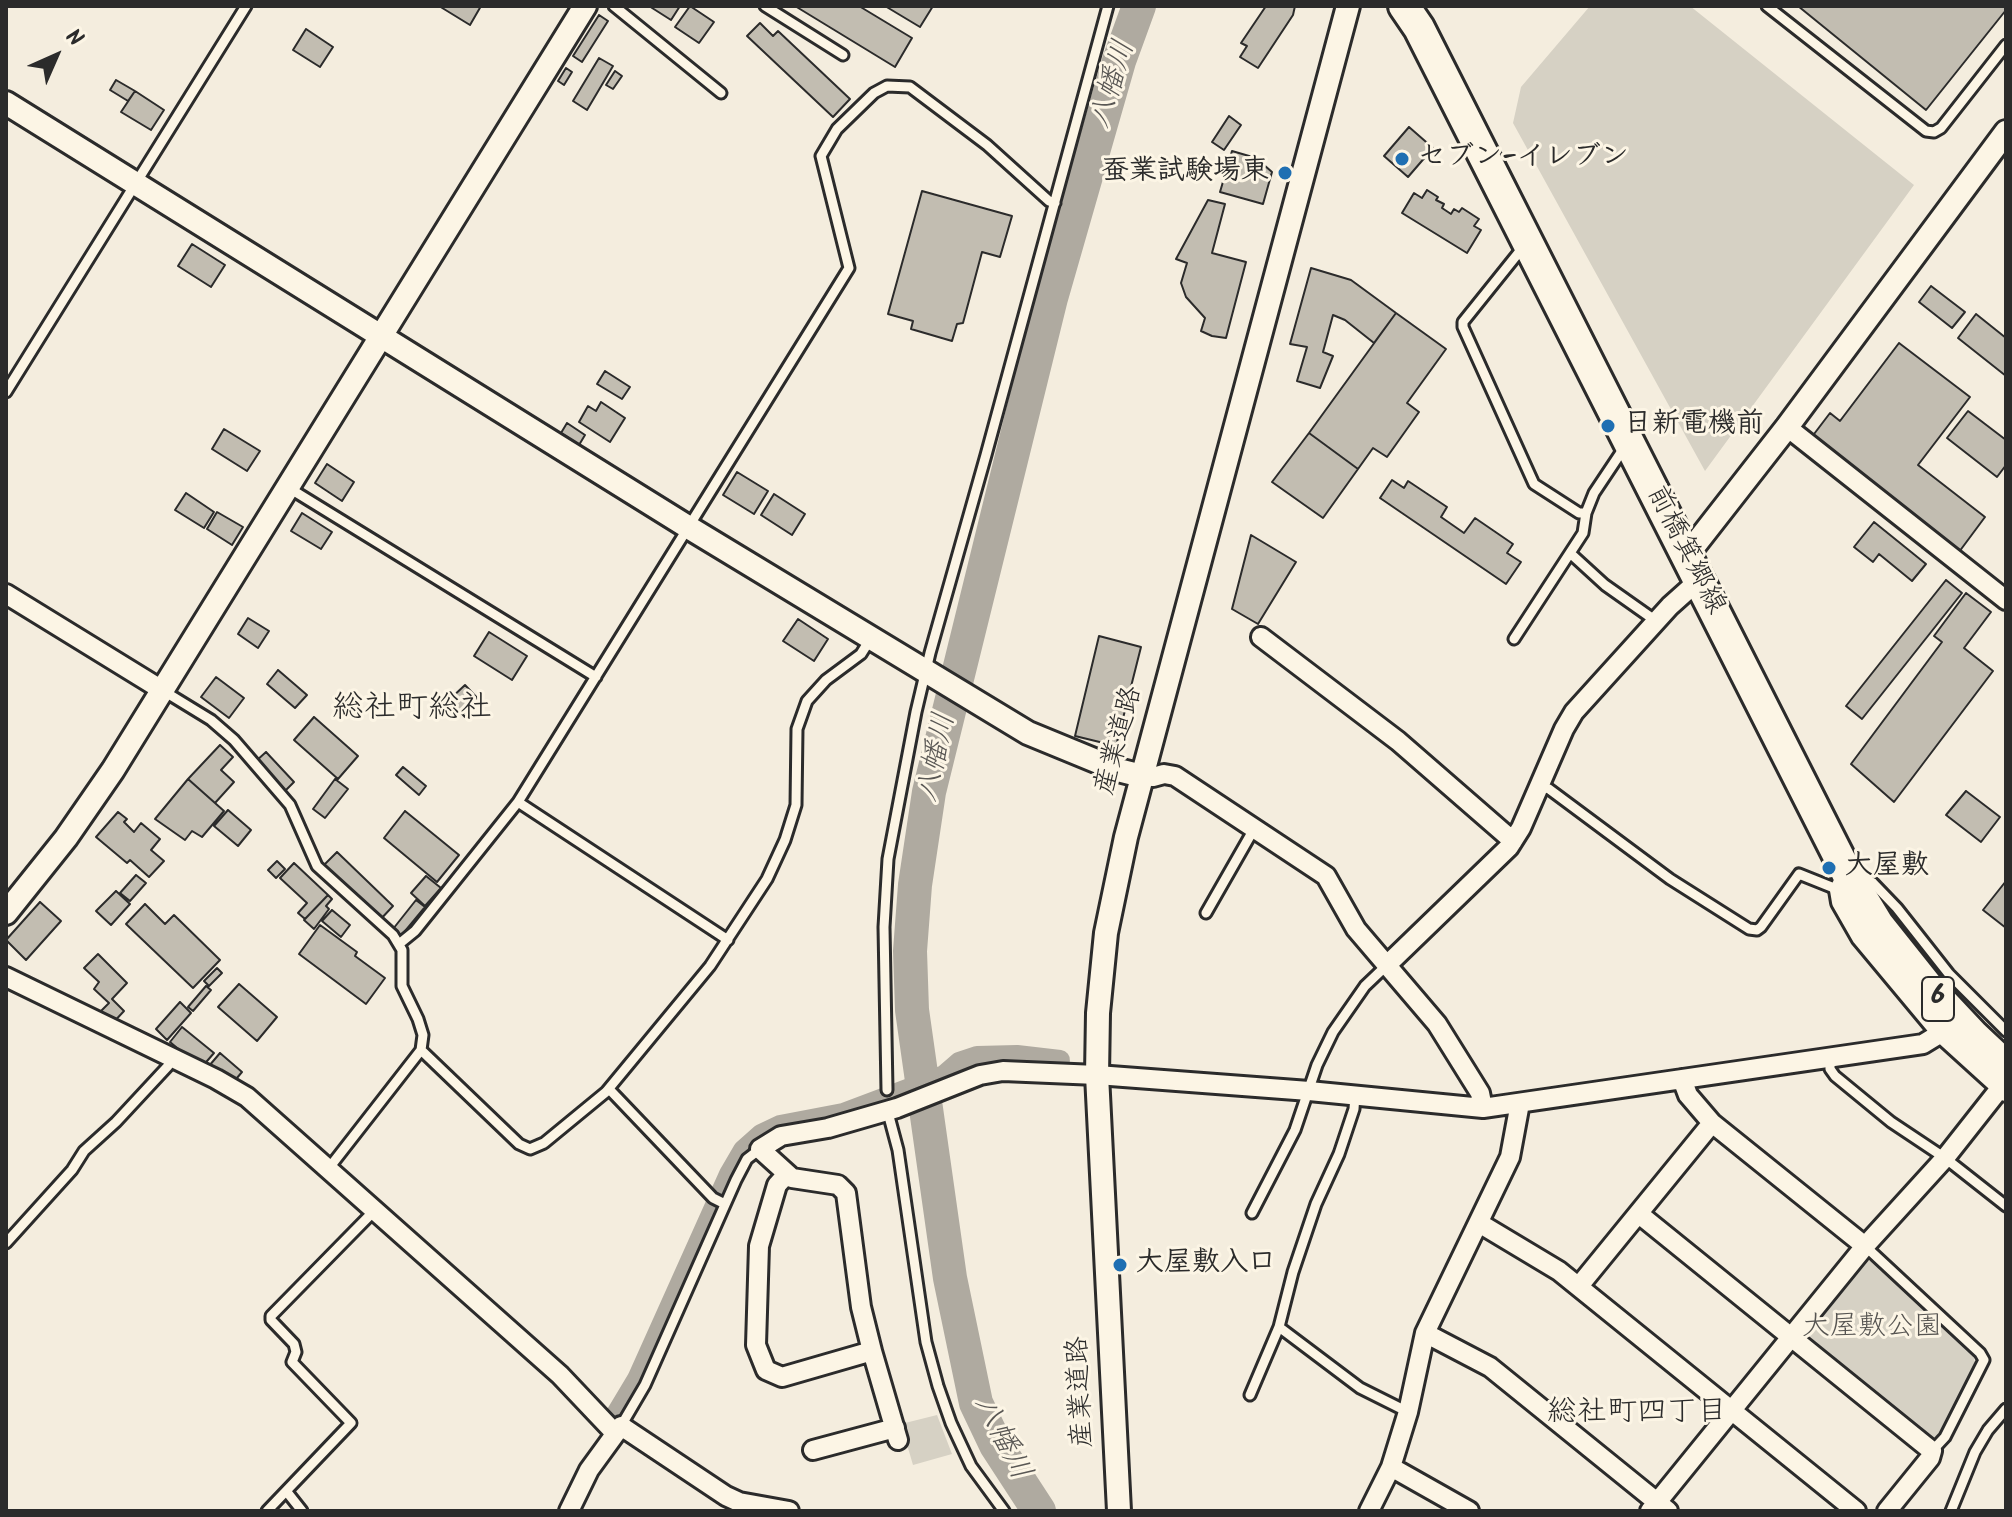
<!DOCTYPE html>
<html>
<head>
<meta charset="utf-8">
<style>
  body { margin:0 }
  #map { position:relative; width:2012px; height:1517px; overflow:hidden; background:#f4edde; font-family:Kalam,sans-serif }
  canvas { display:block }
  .frame { position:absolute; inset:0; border:8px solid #2b2b2b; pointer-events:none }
  .north { position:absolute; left:16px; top:16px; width:80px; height:80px; -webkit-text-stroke:6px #fcf5e5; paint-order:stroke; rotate:45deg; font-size:22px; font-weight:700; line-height:32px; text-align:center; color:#2b2b2b }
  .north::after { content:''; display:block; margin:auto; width:28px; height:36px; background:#2b2b2b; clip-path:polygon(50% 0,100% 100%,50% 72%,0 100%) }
</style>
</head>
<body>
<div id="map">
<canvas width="2012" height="1517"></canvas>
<div class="frame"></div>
<div class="north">N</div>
</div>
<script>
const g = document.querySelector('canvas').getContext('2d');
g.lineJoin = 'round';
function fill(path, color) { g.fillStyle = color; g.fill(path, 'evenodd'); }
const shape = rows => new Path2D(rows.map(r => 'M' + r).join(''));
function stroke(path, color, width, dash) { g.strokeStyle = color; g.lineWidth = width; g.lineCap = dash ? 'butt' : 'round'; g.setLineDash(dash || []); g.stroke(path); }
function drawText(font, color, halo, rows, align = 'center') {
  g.font = font + ' Kalam,"Klee One",sans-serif'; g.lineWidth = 6; g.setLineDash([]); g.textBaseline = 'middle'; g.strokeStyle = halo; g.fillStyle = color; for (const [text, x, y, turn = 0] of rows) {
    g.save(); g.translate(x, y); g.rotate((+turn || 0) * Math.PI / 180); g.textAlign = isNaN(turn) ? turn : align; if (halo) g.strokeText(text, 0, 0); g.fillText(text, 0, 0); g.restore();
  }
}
fill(shape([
  [1590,6,1690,6,1914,185,1705,471,1513,123,1521,87],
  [1862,1261,1873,1261,1973,1354,1975,1363,1940,1436,1932,1438,1808,1341,1805,1333],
  [937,1415,952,1454,913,1465,901,1424]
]), '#d6d1c4');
stroke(shape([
  [616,1414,637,1379,729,1174,743,1150,761,1134,780,1125,843,1113,944,1075,959,1062,977,1056,1017,1055,1060,1060]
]), '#afaaa0', 20);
stroke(shape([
  [1039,1511,996,1445,976,1403,950,1278,912,1010,910,951,915,885,929,792,1051,298,1119,61,1139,6]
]), '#afaaa0', 34);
const building = shape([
  [439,6,481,6,470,25,439,6],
  [649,6,680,6,671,20,649,6],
  [690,6,714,22,699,43,675,27,690,6],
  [795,6,859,6,912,38,895,67,795,6],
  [885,6,933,6,920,27,885,6],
  [1266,6,1295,6,1293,15,1258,68,1240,57,1247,46,1241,43,1266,6],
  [1798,6,2006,6,2006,10,1926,110,1798,6],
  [599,15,608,21,582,62,573,56,599,15],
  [760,23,773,36,778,31,850,99,833,117,747,36,760,23],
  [306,29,333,47,320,67,293,50,306,29],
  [599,58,613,66,587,110,573,101,599,58],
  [566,68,572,72,564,85,558,81,566,68],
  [615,71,622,76,613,89,606,85,615,71],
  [116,80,135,91,128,101,110,90,116,80],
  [135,91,164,110,151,130,121,112,135,91],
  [1229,116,1241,125,1224,150,1212,142,1229,116],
  [1409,127,1433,148,1408,177,1384,156,1409,127],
  [1232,151,1256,158,1272,172,1263,204,1220,192,1232,151],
  [1427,190,1438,197,1436,200,1444,204,1442,208,1451,214,1454,209,1459,212,1462,208,1479,219,1474,226,1481,230,1467,253,1402,213,1414,193,1422,198,1427,190],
  [922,191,1012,216,1000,257,982,252,963,323,957,324,952,341,911,329,913,321,888,314,922,191],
  [1208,200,1225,204,1212,253,1246,262,1226,338,1212,336,1201,331,1205,318,1186,297,1181,283,1187,263,1176,259,1208,200],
  [192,244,225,265,211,287,178,266,192,244],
  [1311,268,1351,280,1396,313,1374,343,1345,320,1333,315,1323,352,1333,356,1320,388,1297,381,1307,347,1290,344,1311,268],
  [1931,286,1965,312,1952,328,1919,302,1931,286],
  [1396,313,1446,349,1407,403,1419,412,1387,457,1373,448,1358,469,1309,433,1396,313],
  [1976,314,2006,338,2006,376,1958,338,1976,314],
  [1899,343,1970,397,1918,465,1985,517,1959,552,1811,438,1830,413,1840,421,1899,343],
  [605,371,630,387,622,399,597,384,605,371],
  [601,402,625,418,610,442,579,422,588,406,596,411,601,402],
  [1968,411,2006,440,2006,465,1997,477,1947,438,1968,411],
  [567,423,585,435,579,445,561,433,567,423],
  [224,429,260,451,247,471,212,449,224,429],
  [1309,433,1358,469,1323,518,1272,482,1309,433],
  [327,464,354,482,342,501,315,483,327,464],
  [737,472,768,491,754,514,723,495,737,472],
  [1392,480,1404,488,1408,481,1447,507,1441,517,1464,533,1475,518,1513,544,1507,553,1521,562,1506,584,1380,498,1392,480],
  [186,493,214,512,204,528,175,510,186,493],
  [774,494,805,514,792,535,761,515,774,494],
  [217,512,243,527,232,545,207,529,217,512],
  [302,513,332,532,321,549,291,531,302,513],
  [1874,522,1926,564,1912,581,1879,554,1873,562,1854,547,1874,522],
  [1251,535,1296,562,1258,624,1232,609,1251,535],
  [1946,580,1962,593,1862,719,1846,706,1946,580],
  [1966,593,1991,612,1964,648,1993,671,1894,802,1851,764,1942,642,1934,636,1966,593],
  [248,618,269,631,258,648,238,634,248,618],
  [798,619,828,639,814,661,783,641,798,619],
  [489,632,527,656,512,680,474,656,489,632],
  [1099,636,1141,647,1116,746,1075,736,1099,636],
  [278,670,307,695,295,708,267,684,278,670],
  [216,677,244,698,229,718,201,697,216,677],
  [465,685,481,702,465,717,449,700,465,685],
  [314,717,358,756,338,779,294,740,314,717],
  [220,745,233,757,221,770,234,782,215,803,188,779,220,745],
  [266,752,294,782,283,793,255,762,266,752],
  [403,767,426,786,419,795,396,775,403,767],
  [188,779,224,811,202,837,192,831,185,840,155,819,188,779],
  [335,779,348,789,325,818,313,809,335,779],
  [1966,791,2000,817,1981,842,1946,815,1966,791],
  [228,810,251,830,238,846,214,826,228,810],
  [405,811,459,855,437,882,384,838,405,811],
  [118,812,127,819,124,822,134,832,141,823,160,839,151,850,164,861,149,877,130,860,127,863,96,837,118,812],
  [337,852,393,906,379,921,322,867,337,852],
  [277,861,285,869,276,878,268,870,277,861],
  [294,863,328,895,305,919,298,913,307,903,280,878,294,863],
  [136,875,146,883,130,901,120,893,136,875],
  [426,876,441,888,425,906,411,893,426,876],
  [2006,881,2006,928,1983,910,2006,881],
  [116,891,130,904,111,925,96,911,116,891],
  [328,895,332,899,326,906,329,909,314,929,304,920,328,895],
  [416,900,425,907,401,936,393,929,416,900],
  [40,902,61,921,26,960,6,940,40,902],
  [145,904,165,924,174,915,220,960,193,988,126,924,145,904],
  [332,910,350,925,341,937,322,921,332,910],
  [320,925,357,952,355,956,385,978,366,1004,299,954,320,925],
  [98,954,127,983,112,999,124,1011,111,1025,99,1013,109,1003,94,989,99,982,84,968,98,954],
  [217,968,222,973,209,986,204,981,217,968],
  [239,984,277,1017,257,1041,218,1007,239,984],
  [206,986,211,990,193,1011,188,1007,206,986],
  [180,1002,191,1013,167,1040,156,1029,180,1002],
  [182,1027,214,1053,201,1068,170,1042,182,1027],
  [220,1053,242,1072,231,1085,209,1066,220,1053]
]);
fill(building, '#c2bdb1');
stroke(building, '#2b2b2b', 2);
const service = shape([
  [614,6,721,93],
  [765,6,843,55],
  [1767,6,1926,131,1934,132,1941,128,2006,45],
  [1526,248,1520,251,1463,322,1463,327,1534,484,1579,513,1586,513],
  [6,392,246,6],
  [289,488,596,677],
  [1570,553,1605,585,1656,621],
  [1514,639,1583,533,1586,513,1594,493,1624,448],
  [162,690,211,720,234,740,290,805,317,866,393,935,402,950,402,986,418,1019,423,1035,421,1050,329,1168],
  [1540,786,1549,789,1670,879,1749,929,1757,930,1761,927,1799,874,1839,890],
  [518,802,728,940],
  [1861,876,1873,883,1897,908,1949,974,2006,1031],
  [1206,913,1254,829],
  [399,944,415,931,518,802,849,268,821,156,837,129,874,93,887,86,910,87,987,145,1049,201,1055,203],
  [421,1050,519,1144,530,1149,544,1143,606,1092,710,966,767,879,785,840,796,805,797,729,807,701,826,680,861,654,871,638],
  [1830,1057,1830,1069,1835,1076,1891,1122,1945,1158,2006,1206],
  [609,1089,713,1198,725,1204],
  [887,1090,884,927,888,859,916,712,930,653,986,455,1108,6],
  [887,1109,898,1150,926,1342,938,1386,951,1423,971,1466,1004,1511],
  [1252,1213,1295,1130,1317,1065,1333,1032,1365,986,1387,965],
  [6,1243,72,1170,84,1151,116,1122,168,1066,171,1057],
  [1865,1246,1980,1353,1984,1360,1945,1437,1932,1451],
  [1279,1327,1360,1388,1408,1412],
  [1250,1395,1279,1327,1293,1272,1316,1204,1339,1154,1354,1109,1355,1095],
  [621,1426,645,1385,736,1180,747,1159,760,1149],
  [287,1492,302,1511],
  [267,1511,351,1423,292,1362,296,1352,294,1344,271,1320,271,1316,376,1209],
  [1951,1511,1975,1452,1988,1430,2006,1409]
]);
const minor = shape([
  [1787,427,2006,600],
  [6,594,162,690],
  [1261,637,1398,741,1513,841],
  [1142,776,1153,777,1164,774,1175,776,1326,876,1356,929,1437,1024,1480,1093,1483,1108],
  [1847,873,1839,890,1841,902,1861,937,1941,1033,2006,1092],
  [1387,965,1509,847,1521,828,1564,729,1574,712,1670,606,1689,589,1701,583],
  [6,977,216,1079,247,1097,560,1375,614,1432],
  [1682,1079,1688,1095,1712,1123,1865,1246],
  [787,1174,777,1185,759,1246,756,1345,766,1370,782,1377,872,1351,861,1307,846,1193,838,1185,792,1178,760,1149,781,1136,828,1128,897,1108,980,1075,1003,1071,1097,1075,1309,1091,1483,1108,1923,1044,1941,1033],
  [1639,1214,1932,1451,1930,1458,1887,1511],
  [1479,1223,1559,1271,1856,1511],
  [1579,1286,1712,1123],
  [1425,1333,1490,1367,1668,1511],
  [872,1351,898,1440],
  [813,1450,895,1428],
  [1391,1467,1469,1511],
  [569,1511,589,1470,621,1426,726,1496,739,1502,789,1511],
  [1369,1511,1391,1467,1408,1412,1425,1333,1510,1157,1520,1103],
  [1650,1511,1865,1246,1945,1158,2001,1087]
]);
const tertiary = shape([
  [6,103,688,527,1028,733,1118,770,1142,776],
  [1687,555,1787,427,2006,132],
  [6,913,66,838,113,770,585,6],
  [1119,1511,1097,1075,1098,1013,1106,933,1126,837,1348,6]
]);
const primary = shape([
  [1404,6,1419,28,1847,873,1878,924,1929,988,1974,1036,2006,1066]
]);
stroke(service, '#2b2b2b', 15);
stroke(minor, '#2b2b2b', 24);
stroke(tertiary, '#2b2b2b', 28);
stroke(primary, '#2b2b2b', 36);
stroke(service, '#fcf5e5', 9);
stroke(minor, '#fcf5e5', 18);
stroke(tertiary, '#fcf5e5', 22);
stroke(primary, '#fcf5e5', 30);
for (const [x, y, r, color] of [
  [1402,159,8,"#1f6fb2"],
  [1285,173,8,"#1f6fb2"],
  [1608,426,8,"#1f6fb2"],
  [1829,868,8,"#1f6fb2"],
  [1120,1265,8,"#1f6fb2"]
]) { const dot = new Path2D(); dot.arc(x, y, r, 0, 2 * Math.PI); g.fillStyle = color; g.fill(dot); stroke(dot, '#fcf5e5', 3); }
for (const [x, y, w] of [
  [1938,999,32]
]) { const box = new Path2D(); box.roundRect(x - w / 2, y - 22, w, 44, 6); g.fillStyle = '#fcf5e5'; g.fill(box); stroke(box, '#2b2b2b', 2); }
drawText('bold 26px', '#2b2b2b', null, [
  ["6",1938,999]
]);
drawText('bold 28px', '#2b2b2b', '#fcf5e5', [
  ["セブン-イレブン",1418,159],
  ["蚕業試験場東",1269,173,"right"],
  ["日新電機前",1624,426],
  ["大屋敷",1845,868],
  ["大屋敷入口",1136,1265]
], 'left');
drawText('28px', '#2b2b2b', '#fcf5e5', [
  ["前橋箕郷線",1684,551,63],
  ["産業道路",1121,741,-75],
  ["産業道路",1083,1392,-93]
]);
drawText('28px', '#565451', '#fcf5e5', [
  ["大屋敷公園",1872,1329]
]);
drawText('italic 30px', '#595754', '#fcf5e5', [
  ["八幡川",1115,85,-73],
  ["八幡川",939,758,-78],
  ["八幡川",1000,1439,63]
]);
drawText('30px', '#2b2b2b', '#fcf5e5', [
  ["総社町四丁目",1637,1415]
]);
drawText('32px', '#2b2b2b', '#fcf5e5', [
  ["総社町総社",412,711]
]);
</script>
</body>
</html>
